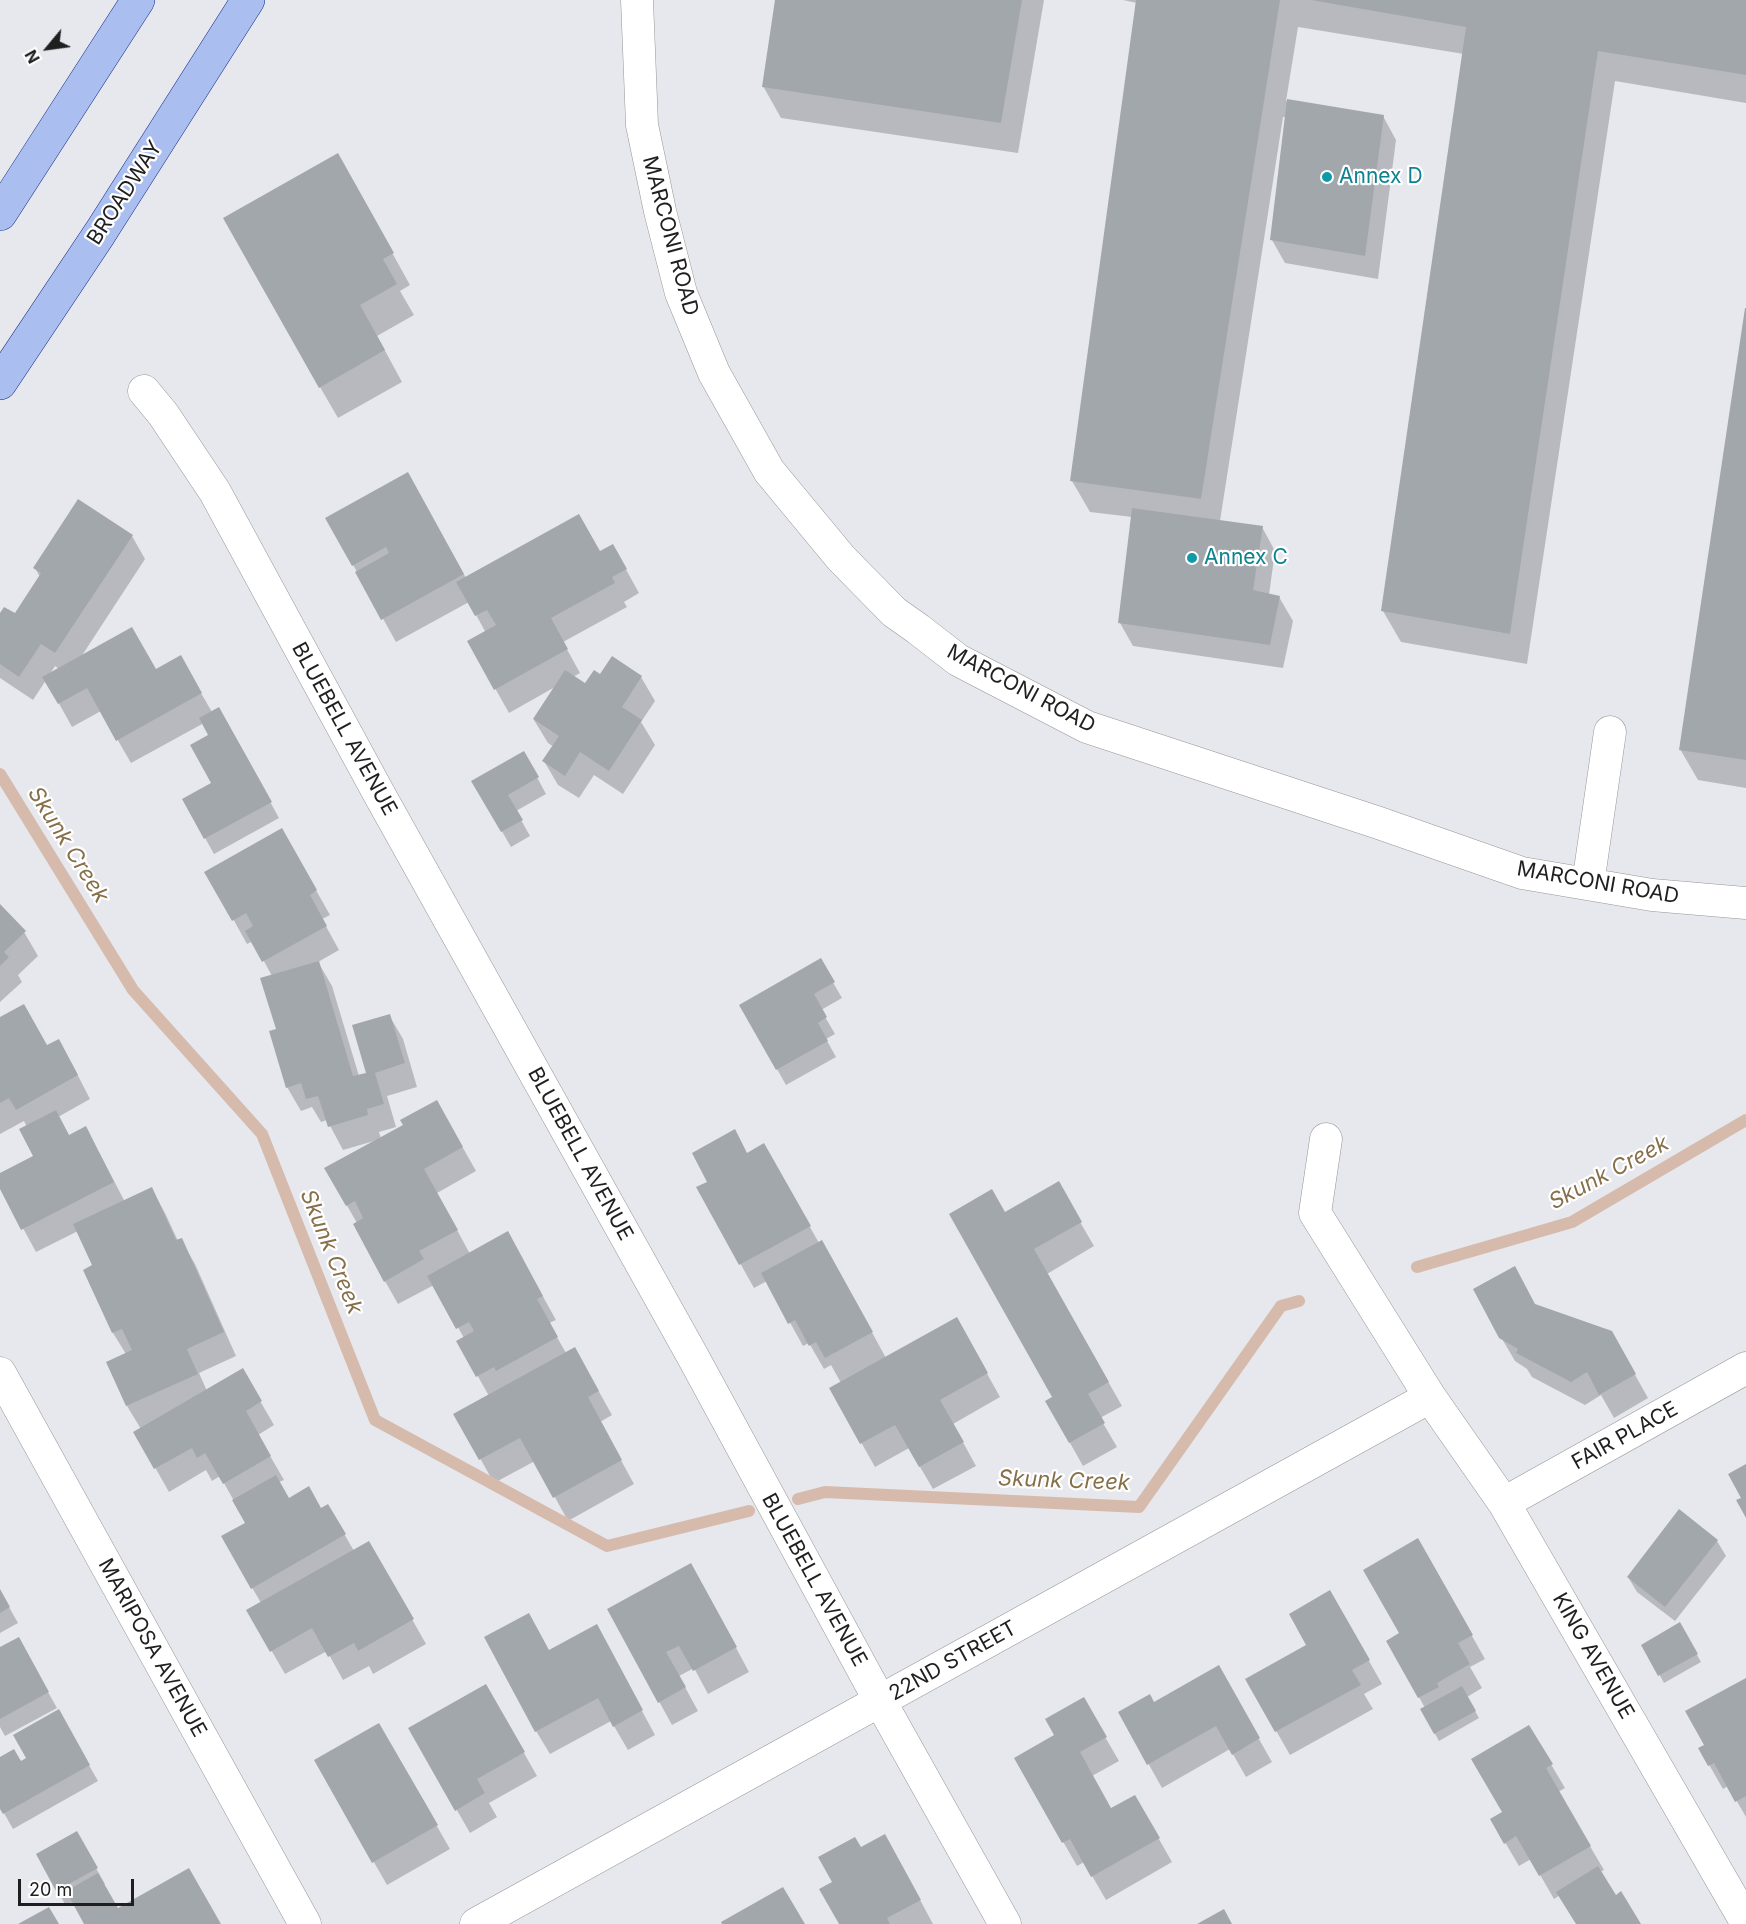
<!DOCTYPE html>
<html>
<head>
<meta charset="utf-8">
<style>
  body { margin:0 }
  #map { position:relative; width:1746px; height:1924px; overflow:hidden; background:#e6e8ee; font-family:Inter,sans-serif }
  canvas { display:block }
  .north { position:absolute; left:18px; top:18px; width:60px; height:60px; -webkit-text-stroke:4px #fff; paint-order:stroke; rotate:241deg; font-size:16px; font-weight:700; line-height:24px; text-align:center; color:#1f1f1f }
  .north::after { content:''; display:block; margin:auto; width:21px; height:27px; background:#1f1f1f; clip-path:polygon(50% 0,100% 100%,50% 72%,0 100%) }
  .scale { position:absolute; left:18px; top:1879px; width:116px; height:27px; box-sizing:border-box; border:3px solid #1f1f1f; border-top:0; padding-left:8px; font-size:18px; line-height:21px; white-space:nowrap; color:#1f1f1f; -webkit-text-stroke:4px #fff; paint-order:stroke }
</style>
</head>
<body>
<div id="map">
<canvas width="1746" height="1924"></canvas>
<div class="north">N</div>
<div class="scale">20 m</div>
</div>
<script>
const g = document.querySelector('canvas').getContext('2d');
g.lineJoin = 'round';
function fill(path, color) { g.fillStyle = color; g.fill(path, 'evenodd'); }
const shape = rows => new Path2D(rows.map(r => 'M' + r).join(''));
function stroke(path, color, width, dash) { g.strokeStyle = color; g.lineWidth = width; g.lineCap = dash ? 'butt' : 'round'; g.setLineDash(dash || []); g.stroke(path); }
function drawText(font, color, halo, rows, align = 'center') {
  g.font = font + ' Inter,sans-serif'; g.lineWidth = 4.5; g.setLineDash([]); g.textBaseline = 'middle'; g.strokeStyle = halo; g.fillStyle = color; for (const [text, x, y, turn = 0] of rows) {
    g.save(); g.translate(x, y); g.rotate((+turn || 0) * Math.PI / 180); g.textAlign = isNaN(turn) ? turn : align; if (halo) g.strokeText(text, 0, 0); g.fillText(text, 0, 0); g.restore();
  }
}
fill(shape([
  [777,0,1044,0,1018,153,781,118,763,86],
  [1123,0,1746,0,1746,103,1615,81,1527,664,1401,642,1383,611,1464,54,1298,27,1286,101,1383,116,1396,140,1378,279,1285,263,1272,240,1286,117,1283,117,1220,521,1262,527,1275,551,1269,595,1279,597,1293,621,1283,668,1133,646,1120,623,1132,517,1090,512,1072,481,1137,3],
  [355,186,410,285,400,291,414,315,377,336,402,382,338,418,320,387],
  [1746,309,1746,788,1698,780,1680,749],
  [421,498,466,578,600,553,613,546,639,593,624,602,627,607,563,642,580,673,573,677,586,685,601,676,641,677,655,701,641,722,655,745,623,794,594,775,579,798,558,785,544,761,554,747,548,743,534,720,555,687,509,713,469,642,486,633,469,602,396,642,327,518],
  [132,536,145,559,81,657,155,671,180,657,212,712,219,709,279,818,214,854,184,800,213,784,210,735,204,723,131,763,101,711,72,727,46,680,33,700,0,678,0,616,15,615,40,577,35,568],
  [55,666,59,669,50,674],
  [524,753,546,794,516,811,530,836,511,847,473,781],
  [282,830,330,915,322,919,339,950,318,962,332,986,359,1076,368,1074,389,1015,403,1039,417,1087,387,1096,396,1127,379,1132,381,1139,450,1125,476,1171,437,1193,470,1254,521,1257,556,1320,549,1323,566,1353,588,1372,612,1415,600,1422,634,1484,568,1521,535,1461,494,1483,455,1414,489,1396,458,1341,464,1338,434,1285,398,1304,385,1281,357,1223,326,1169,374,1141,343,1150,327,1120,321,1122,312,1107,301,1111,287,1087,278,1030,272,976,253,941,247,944,207,872],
  [0,906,24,932,38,956,18,975,22,982,0,1002],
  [820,960,842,998,821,1010,835,1034,826,1039,836,1057,786,1085,741,1005],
  [0,1019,72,1064,90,1099,58,1117,70,1137,99,1152,125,1202,152,1189,165,1213,178,1241,181,1240,195,1264,236,1356,199,1373,207,1391,242,1370,274,1425,258,1435,284,1480,279,1482,289,1500,321,1509,328,1506,354,1551,369,1543,426,1644,373,1674,369,1666,343,1680,327,1651,285,1674,248,1610,261,1603,223,1537,247,1524,220,1476,212,1481,206,1470,169,1492,135,1432,141,1429,127,1406,108,1363,126,1354,113,1333,85,1270,94,1266,78,1231,36,1252,0,1186,0,1174,35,1157,27,1127,24,1121,0,1134],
  [747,1154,777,1169,819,1243,835,1265,886,1358,970,1343,1000,1397,953,1424,976,1466,933,1489,909,1448,875,1467,831,1389,841,1383,831,1365,824,1369,809,1343,803,1346,767,1281,754,1288,698,1188,709,1182],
  [1058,1184,1094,1246,1047,1274,1122,1406,1100,1418,1117,1447,1083,1466,1047,1402,1054,1398,1005,1214],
  [1535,1305,1625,1357,1648,1398,1614,1418,1601,1395,1585,1405,1532,1377,1527,1369,1515,1361,1501,1337],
  [1418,1540,1485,1659,1470,1667,1482,1688,1467,1697,1479,1718,1439,1741,1422,1710,1425,1708,1388,1641,1401,1634],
  [1717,1541,1726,1556,1675,1621,1637,1592,1628,1577],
  [704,1588,749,1672,708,1694,694,1668,679,1676,698,1711,672,1725,609,1610],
  [0,1591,18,1623,0,1633],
  [1330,1592,1382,1684,1364,1694,1373,1709,1290,1755,1247,1680,1308,1646],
  [1680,1624,1701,1662,1664,1683,1643,1645],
  [18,1639,57,1708,5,1736,0,1727,0,1649],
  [609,1650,655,1735,628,1750,611,1721,550,1754,536,1731,549,1651],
  [1218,1667,1272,1762,1246,1777,1230,1749,1162,1788,1120,1713,1154,1704],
  [1746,1679,1746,1817,1728,1786,1723,1789,1700,1749,1706,1746],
  [486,1686,537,1776,489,1803,497,1817,470,1833,410,1728],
  [1083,1699,1119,1761,1092,1776,1111,1810,1135,1797,1172,1862,1106,1900,1084,1862,1077,1866,1016,1759,1056,1736],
  [58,1711,98,1781,13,1829,0,1806,0,1759,21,1763,28,1759],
  [379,1725,450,1849,387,1885,316,1761],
  [1529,1727,1565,1788,1558,1792,1604,1870,1600,1872,1615,1897,1639,1924,1577,1924,1560,1895,1554,1899,1531,1859,1519,1866,1492,1820,1504,1813],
  [76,1833,105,1884,104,1885,118,1910,220,1924,86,1924,73,1902,66,1906,38,1855],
  [898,1859,933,1924,840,1924,834,1883]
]), '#0003');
stroke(shape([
  [0,774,133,990,262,1134,375,1420,607,1546,749,1511],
  [1417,1267,1572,1222,1746,1120],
  [798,1499,825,1492,1139,1507,1281,1306,1299,1301]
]), '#d6bbac', 12);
fill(shape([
  [775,0,1022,0,1001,123,762,87],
  [1136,0,1280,0,1201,499,1070,481],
  [1311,0,1746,0,1746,75,1598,51,1510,634,1381,611,1466,27],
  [1287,99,1384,115,1365,256,1270,240],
  [338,153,394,253,383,259,397,284,360,305,385,350,319,388,223,218],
  [1745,308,1746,308,1746,760,1679,750],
  [408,472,464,574,381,620,355,572,389,553,386,547,352,566,325,518],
  [78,499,133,535,55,653,41,644,19,677,0,664,0,613,4,607,15,613,41,573,33,568],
  [1132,508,1263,526,1253,590,1280,596,1270,645,1118,623],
  [579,514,600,551,613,544,627,569,612,577,615,583,551,618,568,649,494,690,467,641,496,625,487,610,475,616,456,582],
  [132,627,156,669,181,655,202,693,116,741,87,688,58,704,42,677],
  [612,656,642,676,622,707,642,720,609,771,580,752,565,776,542,761,559,736,533,719,565,670,585,683,594,670,600,674],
  [219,707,272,802,204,839,182,799,211,783,190,745,208,735,199,718],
  [524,751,539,777,508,795,523,820,501,832,471,781],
  [282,828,317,890,310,895,327,926,262,962,245,931,253,926,246,913,232,921,204,872],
  [0,904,26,931,4,952,9,957,0,966],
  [821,958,835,982,814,994,827,1017,818,1023,828,1041,776,1070,739,1005],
  [319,961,353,1076,366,1073,352,1025,390,1014,405,1063,375,1073,384,1104,367,1109,368,1115,328,1127,318,1096,306,1099,301,1083,286,1088,269,1031,276,1029,260,978],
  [24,1004,47,1045,59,1039,78,1075,16,1110,9,1098,0,1103,0,1017],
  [437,1100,463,1147,424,1169,458,1230,419,1251,424,1259,384,1282,353,1224,363,1218,355,1201,346,1206,324,1168,403,1125,400,1120],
  [56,1110,69,1135,86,1126,114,1182,21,1230,0,1189,0,1173,33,1156,19,1129],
  [735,1129,747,1153,764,1143,811,1226,739,1265,696,1187,707,1182,692,1153],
  [1059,1181,1082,1222,1034,1249,1109,1382,1088,1394,1105,1423,1069,1443,1045,1401,1052,1397,949,1214,992,1189,1005,1212],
  [152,1187,176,1240,182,1238,224,1332,187,1349,198,1374,126,1406,106,1362,132,1350,122,1329,112,1333,83,1270,92,1265,73,1224],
  [508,1231,543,1296,537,1299,558,1337,496,1371,494,1367,476,1377,456,1341,474,1331,469,1322,456,1329,427,1276],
  [822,1240,873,1332,825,1358,816,1342,809,1346,795,1320,788,1324,761,1273],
  [1515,1266,1535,1304,1612,1331,1636,1374,1599,1395,1587,1372,1571,1382,1516,1353,1518,1349,1499,1338,1473,1289],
  [957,1317,988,1373,940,1400,964,1442,919,1467,895,1425,860,1444,829,1388],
  [575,1347,599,1391,588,1397,622,1460,553,1498,520,1438,479,1460,453,1414],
  [243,1368,262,1401,246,1411,271,1456,223,1484,205,1453,197,1458,192,1448,154,1469,133,1432],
  [1746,1464,1746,1518,1736,1500,1741,1498,1728,1474],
  [276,1475,289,1498,309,1486,321,1508,328,1504,346,1534,251,1589,221,1536,245,1523,232,1500],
  [1679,1509,1718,1540,1665,1607,1627,1577],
  [1418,1538,1473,1635,1458,1643,1470,1664,1437,1683,1439,1687,1418,1698,1386,1641,1399,1633,1363,1570],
  [369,1541,414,1619,358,1651,354,1643,328,1657,312,1628,270,1652,246,1610],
  [691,1563,737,1647,693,1671,679,1646,666,1652,686,1687,658,1703,607,1609],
  [0,1589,10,1607,0,1613],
  [1330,1590,1370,1660,1352,1670,1361,1685,1275,1732,1245,1679,1306,1645,1289,1614],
  [529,1613,549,1650,597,1624,643,1710,613,1727,598,1698,535,1732,484,1637],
  [1680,1622,1698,1654,1658,1676,1641,1645],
  [19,1637,49,1692,0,1719,0,1647],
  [1219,1665,1260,1738,1232,1755,1216,1726,1147,1765,1118,1712,1150,1694,1154,1702],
  [1746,1678,1746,1796,1735,1802,1714,1763,1708,1766,1698,1748,1704,1745,1685,1711],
  [486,1684,525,1752,477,1779,485,1793,455,1811,408,1728],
  [1462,1686,1476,1711,1434,1734,1420,1709],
  [1084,1697,1107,1737,1080,1752,1111,1808,1135,1795,1160,1838,1091,1877,1070,1839,1062,1843,1014,1758,1054,1735,1045,1719],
  [59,1709,90,1765,3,1814,0,1809,0,1757,14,1749,21,1761,26,1758,13,1735],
  [379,1723,438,1825,372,1863,314,1760],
  [1529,1725,1553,1764,1546,1768,1591,1846,1539,1876,1516,1836,1504,1844,1490,1819,1502,1812,1471,1759],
  [77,1831,98,1868,56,1891,36,1854],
  [885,1834,921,1900,887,1918,890,1924,839,1924,819,1889,832,1882,818,1857,855,1837,861,1847],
  [1598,1866,1616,1895,1621,1891,1641,1924,1576,1924,1556,1892],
  [189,1868,221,1924,84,1924,66,1891,98,1873,118,1908],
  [783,1887,805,1924,722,1924,721,1922],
  [49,1907,59,1924,18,1924],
  [1224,1909,1232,1924,1197,1924]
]), '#a2a7ac');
const street = shape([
  [637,0,642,125,660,211,681,293,714,373,769,471,841,558,894,612,918,629,958,660,1087,727,1379,823,1522,873,1652,895,1746,903],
  [144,391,163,414,215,492,378,792,692,1355,880,1701,1005,1924],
  [1588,884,1610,732],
  [1326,1139,1315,1213,1430,1397,1504,1503,1746,1922],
  [0,1373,305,1924],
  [1504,1503,1746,1368],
  [476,1924,1430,1397]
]);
const primary = shape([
  [0,214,138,0],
  [0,383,100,233,248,0]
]);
stroke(street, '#969696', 33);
stroke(primary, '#132a87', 34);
stroke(street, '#fff', 32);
stroke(primary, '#aabff0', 33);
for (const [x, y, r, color] of [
  [1327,177,6,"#0f9aa8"],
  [1192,558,6,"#0f9aa8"]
]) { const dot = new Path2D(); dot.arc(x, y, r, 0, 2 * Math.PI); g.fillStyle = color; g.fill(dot); stroke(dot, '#fff', 2); }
drawText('21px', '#0d838f', '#fff', [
  ["Annex D",1339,177],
  ["Annex C",1204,558]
], 'left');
drawText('21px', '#1f1f1f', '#fff', [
  ["BROADWAY",125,193,-57],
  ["MARCONI ROAD",670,236,75],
  ["MARCONI ROAD",1021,689,28],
  ["BLUEBELL AVENUE",344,729,61],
  ["MARCONI ROAD",1598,883,10],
  ["BLUEBELL AVENUE",580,1154,61],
  ["FAIR PLACE",1625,1436,-29],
  ["BLUEBELL AVENUE",814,1580,61],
  ["MARIPOSA AVENUE",152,1648,61],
  ["KING AVENUE",1593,1656,60],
  ["22ND STREET",953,1661,-29]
]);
drawText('italic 22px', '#866f49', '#fff', [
  ["Skunk Creek",68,845,58],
  ["Skunk Creek",1609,1173,-28],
  ["Skunk Creek",331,1252,68],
  ["Skunk Creek",1064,1481,2]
]);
</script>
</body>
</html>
